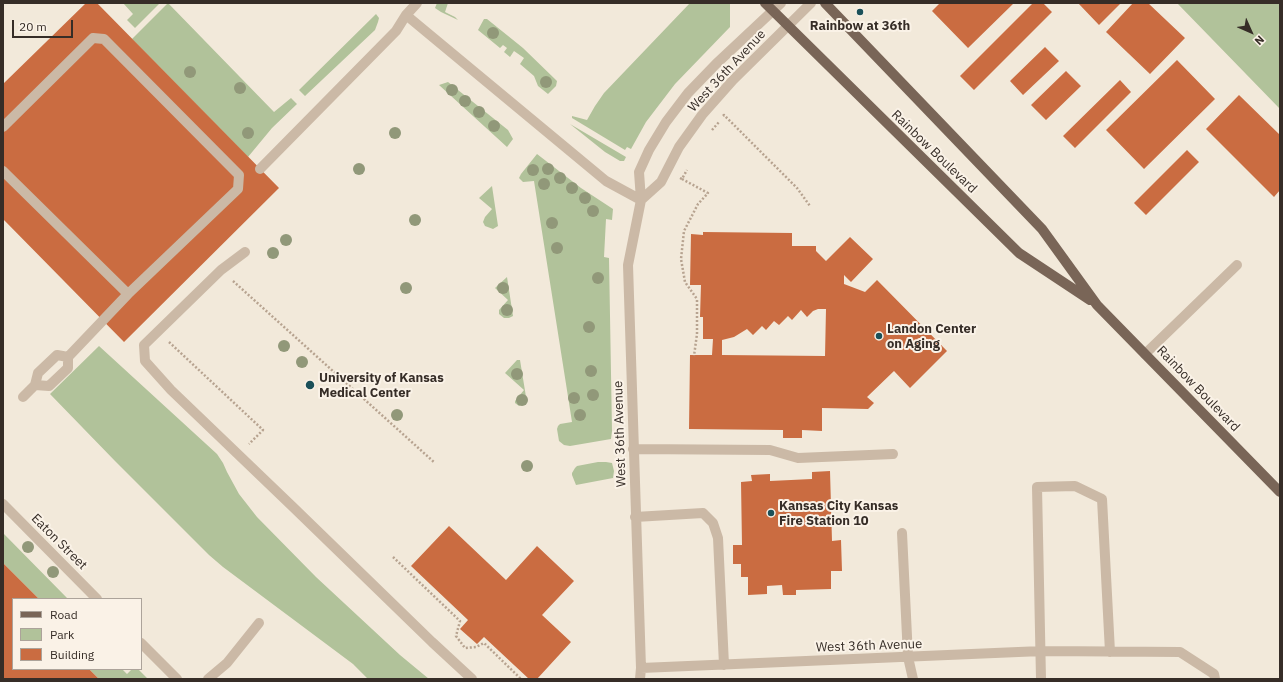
<!DOCTYPE html>
<html>
<head>
<meta charset="utf-8">
<style>
  body { margin:0 }
  #map { position:relative; width:1283px; height:682px; overflow:hidden; background:#f2e9da; font-family:"IBM Plex Sans",sans-serif }
  canvas { display:block }
  .frame { position:absolute; inset:0; border:4px solid #362d27; pointer-events:none }
  .legend { position:absolute; left:12px; top:598px; width:130px; height:72px; box-sizing:border-box; background:#faf2e7; border:1px solid #aca39a; margin:0; padding:5px 7px; list-style:none; font-size:12px; color:#362d27 }
  .legend li { display:flex; align-items:center; gap:8px; height:20px }
  .legend b { width:20px; border:1px solid #aca39a }
  .north { position:absolute; left:1231px; top:12px; width:40px; height:40px; -webkit-text-stroke:3px #faf2e7; paint-order:stroke; rotate:135deg; font-size:11px; font-weight:700; line-height:16px; text-align:center; color:#362d27 }
  .north::after { content:''; display:block; margin:auto; width:14px; height:18px; background:#362d27; clip-path:polygon(50% 0,100% 100%,50% 72%,0 100%) }
  .scale { position:absolute; left:12px; top:20px; width:61px; height:18px; box-sizing:border-box; border:2px solid #362d27; border-top:0; padding-left:5px; font-size:12px; line-height:14px; white-space:nowrap; color:#362d27; -webkit-text-stroke:3px #faf2e7; paint-order:stroke }
</style>
</head>
<body>
<div id="map">
<canvas width="1283" height="682"></canvas>
<div class="frame"></div>
<ul class="legend">
<li><b style="height:5px;background:#796557"></b>Road</li>
<li><b style="height:11px;background:#b1c29a"></b>Park</li>
<li><b style="height:11px;background:#ca6c41"></b>Building</li>
</ul>
<div class="north">N</div>
<div class="scale">20 m</div>
</div>
<script>
const g = document.querySelector('canvas').getContext('2d');
g.lineJoin = 'round';
function fill(path, color) { g.fillStyle = color; g.fill(path, 'evenodd'); }
const shape = rows => new Path2D(rows.map(r => 'M' + r).join(''));
function stroke(path, color, width, dash) { g.strokeStyle = color; g.lineWidth = width; g.lineCap = dash ? 'butt' : 'round'; g.setLineDash(dash || []); g.stroke(path); }
function drawText(font, color, halo, rows, align = 'center') {
  g.font = font + ' "IBM Plex Sans",sans-serif'; g.lineWidth = 4; g.setLineDash([]); g.textBaseline = 'middle'; g.strokeStyle = halo; g.fillStyle = color; for (const [text, x, y, turn = 0] of rows) {
    g.save(); g.translate(x, y); g.rotate((+turn || 0) * Math.PI / 180); g.textAlign = isNaN(turn) ? turn : align; if (halo) g.strokeText(text, 0, 0); g.fillText(text, 0, 0); g.restore();
  }
}
fill(shape([
  [123,3,160,3,135,28,127,20,133,14],
  [168,3,274,112,291,98,297,104,272,128,248,157,132,39],
  [437,3,448,3,445,12,455,17,458,20,441,12,435,8],
  [690,3,730,3,730,27,675,84,646,122,631,149,627,147,625,150,572,118,572,116,587,120,595,106,604,93],
  [1177,3,1280,3,1280,109],
  [376,14,379,18,378,22,375,30,305,96,299,90],
  [484,19,487,19,523,48,557,81,556,86,548,94,538,86,534,76,520,64,524,58,514,51,510,57,504,52,507,48,503,45,500,48,478,30],
  [448,82,508,130,513,139,507,147,439,85],
  [570,124,626,157,624,161,620,161,605,152],
  [537,154,581,188,613,209,612,220,606,219,604,257,609,258,612,431,611,439,570,446,564,445,559,441,557,429,558,426,560,424,572,422,534,181,523,182,519,178,521,174],
  [492,186,498,226,493,229,485,226,483,222,485,217,492,209,479,198],
  [507,277,513,316,509,318,504,318,499,314,499,310,508,300,495,288],
  [99,346,217,454,223,463,227,472,239,494,257,517,316,577,400,655,429,679,368,679,353,664,223,567,209,555,115,461,50,394],
  [517,360,520,360,527,403,519,406,515,403,515,401,524,390,505,373],
  [598,462,606,462,612,463,614,471,613,478,576,485,572,475,572,473,575,468,577,466],
  [3,533,68,599,39,599,3,563],
  [89,669,122,669,127,674,132,669,138,669,148,679,99,679]
]), '#b1c29a');
fill(shape([
  [86,3,97,3,279,188,124,342,3,219,3,84],
  [940,3,1014,3,968,48,932,11],
  [1033,3,1043,3,1052,12,974,90,960,76],
  [1078,3,1121,3,1099,25],
  [1133,3,1148,3,1185,38,1150,74,1106,32],
  [1045,47,1059,61,1023,95,1010,81],
  [1177,60,1215,99,1144,169,1106,130],
  [1066,71,1081,86,1046,120,1031,105],
  [1120,80,1131,92,1075,148,1063,136],
  [1239,95,1280,135,1280,190,1274,197,1206,129],
  [1187,150,1199,162,1146,215,1134,203],
  [703,232,792,233,792,246,816,246,816,251,826,261,850,237,873,259,851,282,844,275,844,284,865,292,877,280,947,351,910,388,894,371,867,397,874,403,868,409,822,408,822,431,802,430,802,438,783,438,783,430,689,429,690,355,712,355,713,339,703,339,703,317,700,317,701,285,690,285,691,234,703,235],
  [818,309,826,309,825,356,722,355,722,340,734,337,747,329,753,335,762,326,766,330,774,321,779,325,788,316,792,320,801,310,807,317,813,311],
  [830,471,832,541,841,540,842,571,831,571,831,589,796,590,796,595,783,595,782,585,767,586,767,594,748,595,748,577,741,577,741,564,733,564,733,545,742,545,741,482,752,481,751,475,770,474,770,481,812,479,812,472],
  [449,526,506,580,537,546,574,581,542,615,571,642,537,679,529,679,484,637,477,644,460,629,468,620,411,566],
  [3,563,39,599,13,599,13,669,89,669,99,679,3,679]
]), '#ca6c41');
stroke(shape([
  [723,116,724,115,797,188,810,206],
  [712,130,719,122],
  [680,178,682,179,687,170],
  [682,179,708,193,698,204,684,231,681,259,685,282,697,299,697,334,694,356],
  [233,281,435,463],
  [169,342,263,430,249,444],
  [393,557,460,621,456,636,465,648,476,647,484,643,521,679]
]), '#b7a390', 2.5, [2, 2]);
stroke(shape([
  [406,15,606,181,641,200],
  [3,127,93,38,104,39,239,175,238,189,128,294,68,357],
  [260,169,396,31,406,15,417,3],
  [3,171,128,294],
  [641,200,661,182,679,147,702,115,733,80,811,3],
  [245,252,221,270,144,345,145,361,171,390,294,508,432,642,472,679],
  [1145,354,1237,265],
  [57,355,68,357,68,368,49,386,35,385,38,373,57,355],
  [23,397,35,385],
  [633,449,770,450,798,458,893,454],
  [3,504,97,599],
  [635,517,703,513,713,523,718,538,724,665],
  [902,533,908,657,913,679],
  [141,643,177,679],
  [641,668,1042,651,1180,652,1214,674,1215,679],
  [208,679,227,663,259,623],
  [640,679,641,668,628,265,641,200,639,172,649,150,666,122,688,93,716,64,781,3],
  [1041,679,1037,487,1075,486,1102,499,1110,652]
]), '#cbb9a6', 10);
stroke(shape([
  [765,3,1019,253,1090,300],
  [825,3,1042,229,1097,305,1280,492]
]), '#796557', 10);
g.fillStyle = '#919879';
for (const [x, y] of [
  [493,33],
  [190,72],
  [546,82],
  [240,88],
  [452,90],
  [465,101],
  [479,112],
  [494,126],
  [248,133],
  [395,133],
  [359,169],
  [548,169],
  [533,170],
  [560,178],
  [544,184],
  [572,188],
  [585,198],
  [593,211],
  [415,220],
  [552,223],
  [286,240],
  [557,248],
  [273,253],
  [598,278],
  [406,288],
  [503,288],
  [507,310],
  [589,327],
  [284,346],
  [302,362],
  [591,371],
  [517,374],
  [593,395],
  [574,398],
  [522,400],
  [397,415],
  [580,415],
  [527,466],
  [28,547],
  [53,572]
]) { g.beginPath(); g.arc(x, y, 6, 0, 2 * Math.PI); g.fill(); }
for (const [x, y, r, color] of [
  [860,12,4,"#1b5059"],
  [879,336,4,"#1b5059"],
  [310,385,5,"#1b5059"],
  [771,513,4,"#1b5059"]
]) { const dot = new Path2D(); dot.arc(x, y, r, 0, 2 * Math.PI); g.fillStyle = color; g.fill(dot); stroke(dot, '#faf2e7', 1.5); }
drawText('bold 13px', '#362d27', '#faf2e7', [
  ["Rainbow at 36th",860,26,"center"],
  ["Landon Center",887,329],
  ["on Aging",887,344],
  ["University of Kansas",319,378],
  ["Medical Center",319,393],
  ["Kansas City Kansas",779,506],
  ["Fire Station 10",779,521]
], 'left');
drawText('13px', '#362d27', '#faf2e7', [
  ["West 36th Avenue",727,71,-47],
  ["Rainbow Boulevard",934,152,44],
  ["Rainbow Boulevard",1198,389,46],
  ["West 36th Avenue",620,434,-92],
  ["Eaton Street",59,542,45],
  ["West 36th Avenue",869,646,-2]
]);
</script>
</body>
</html>
